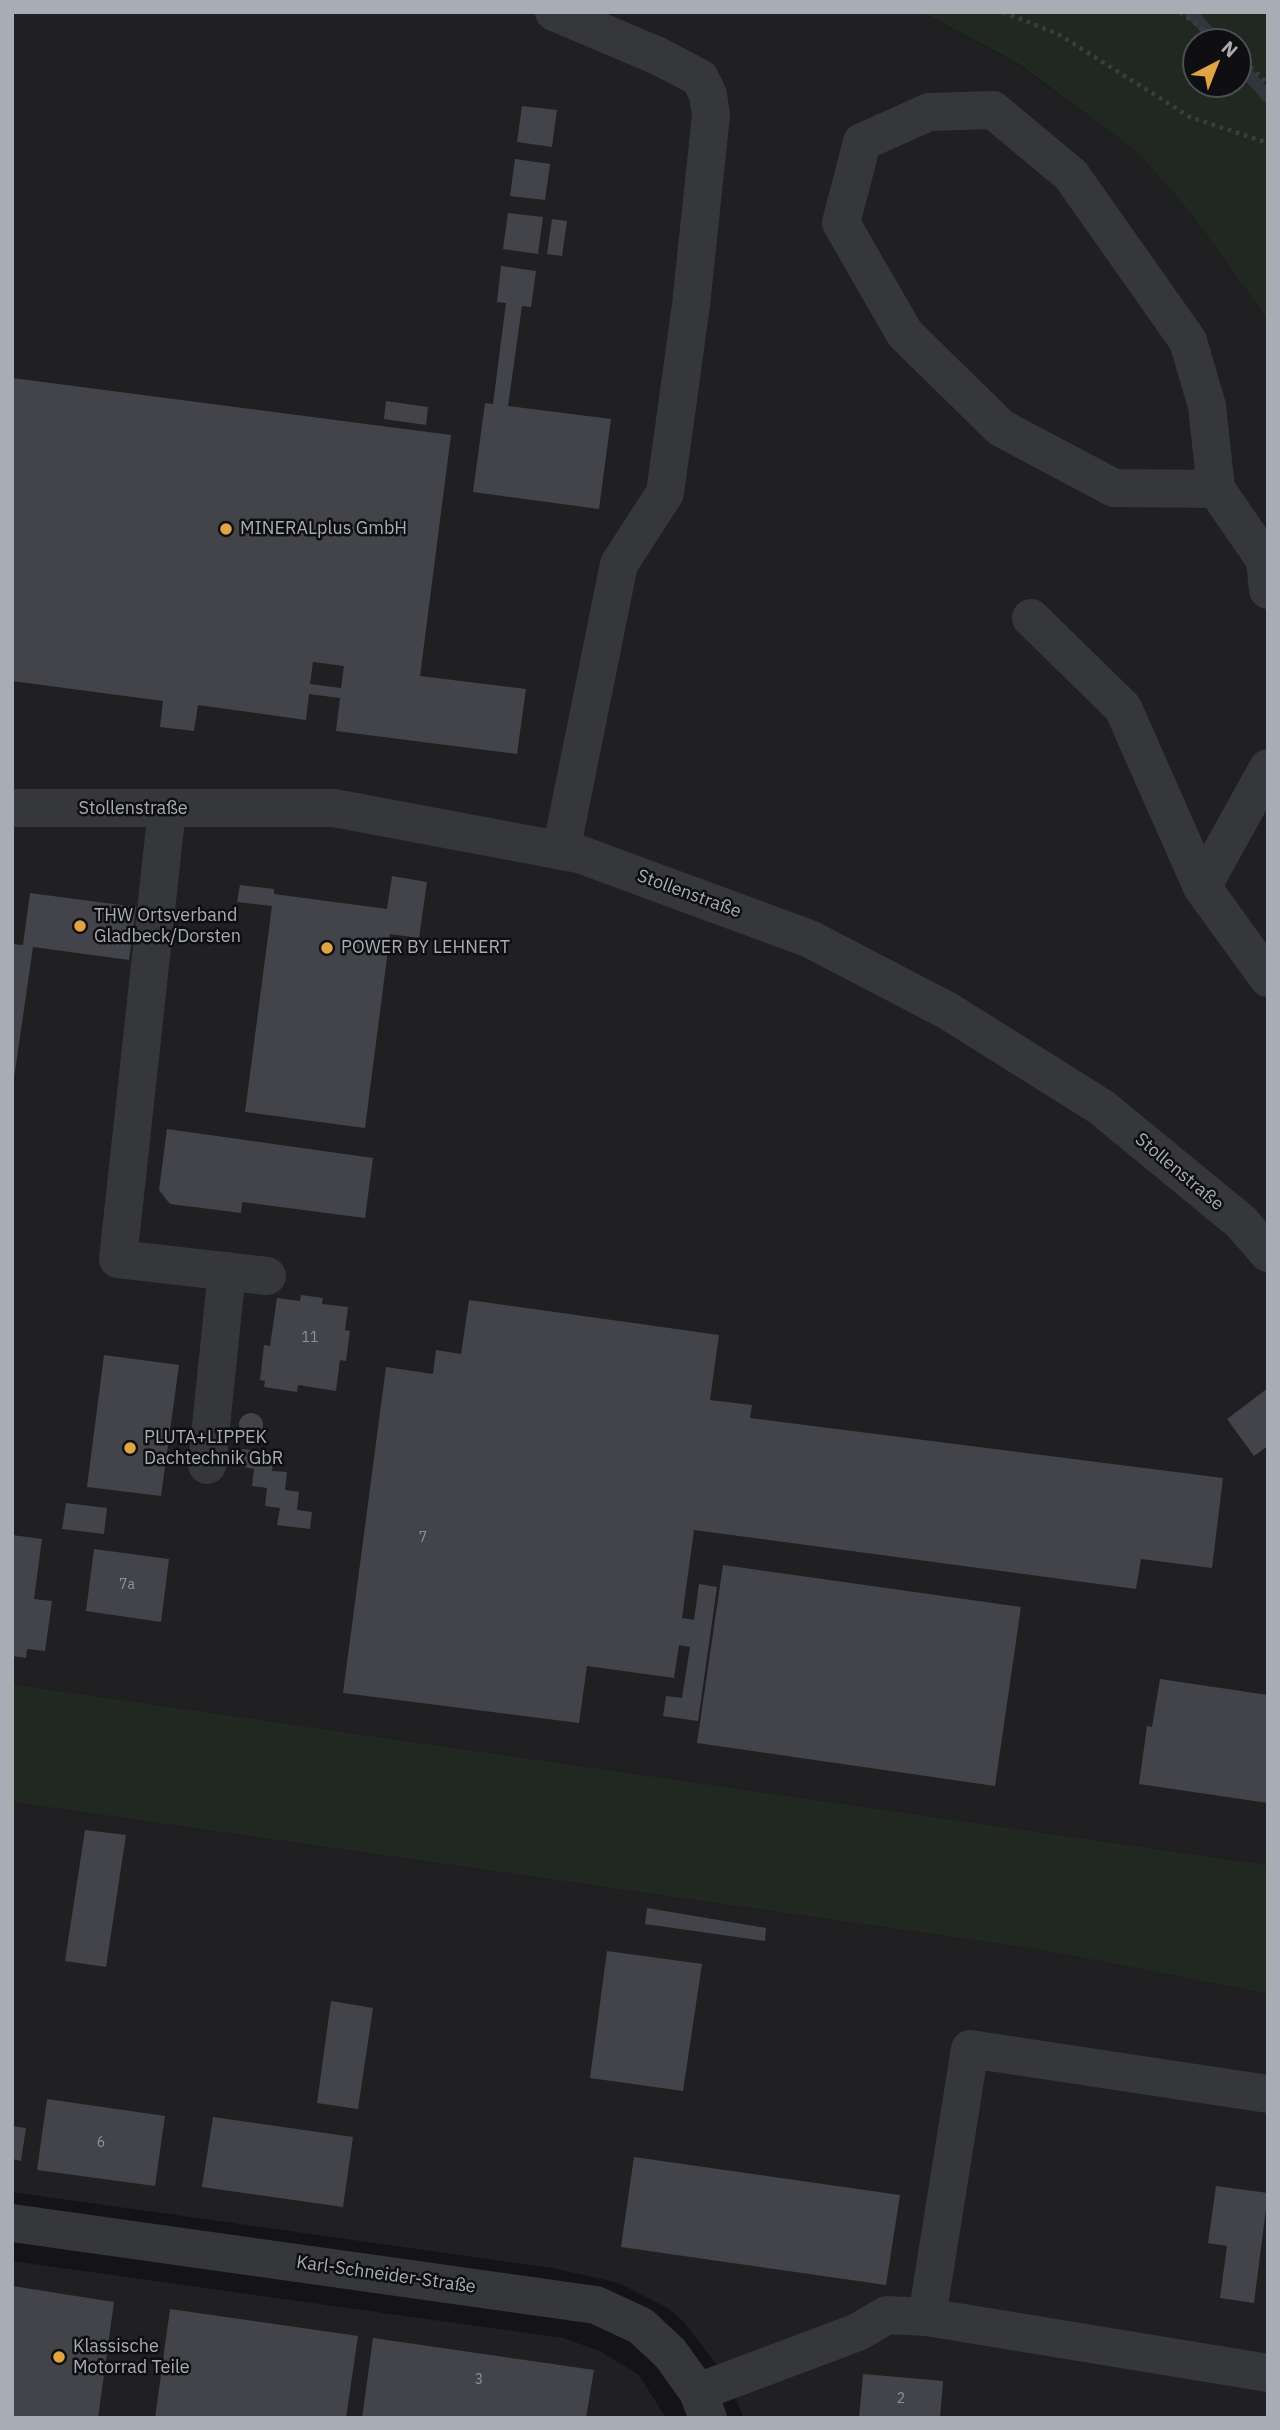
<!DOCTYPE html>
<html>
<head>
<meta charset="utf-8">
<style>
  body { margin:0 }
  #map { position:relative; width:1280px; height:2430px; overflow:hidden; background:#141416; font-family:"IBM Plex Sans",sans-serif }
  canvas { display:block }
  .frame { position:absolute; inset:0; border:14px solid #a7acb5; pointer-events:none }
  .north { position:absolute; left:1182px; top:28px; width:70px; height:70px; box-sizing:border-box; background:#0f0f11; border:2px solid #4c4e53; border-radius:50%; rotate:42deg; font-size:19px; font-weight:700; line-height:28px; text-align:center; color:#a7acb5 }
  .north::after { content:''; display:block; margin:auto; width:24px; height:32px; background:#e0a442; clip-path:polygon(50% 0,100% 100%,50% 72%,0 100%) }
</style>
</head>
<body>
<div id="map">
<canvas width="1280" height="2430"></canvas>
<div class="frame"></div>
<div class="north">N</div>
</div>
<script>
const g = document.querySelector('canvas').getContext('2d');
g.lineJoin = 'round';
function fill(path, color) { g.fillStyle = color; g.fill(path, 'evenodd'); }
const shape = rows => new Path2D(rows.map(r => 'M' + r).join(''));
function stroke(path, color, width, dash) { g.strokeStyle = color; g.lineWidth = width; g.lineCap = dash ? 'butt' : 'round'; g.setLineDash(dash || []); g.stroke(path); }
function drawText(font, color, halo, rows, align = 'center') {
  g.font = font + ' "IBM Plex Sans",sans-serif'; g.lineWidth = 5; g.setLineDash([]); g.textBaseline = 'middle'; g.strokeStyle = halo; g.fillStyle = color; for (const [text, x, y, turn = 0] of rows) {
    g.save(); g.translate(x, y); g.rotate((+turn || 0) * Math.PI / 180); g.textAlign = isNaN(turn) ? turn : align; if (halo) g.strokeText(text, 0, 0); g.fillText(text, 0, 0); g.restore();
  }
}
fill(shape([
  [12,12,922,12,1016,63,1135,150,1190,212,1268,320,1268,1865,12,1684],
  [12,1802,1042,1950,1268,1994,1268,2418,744,2418,726,2377,683,2321,669,2309,619,2283,552,2268,12,2192],
  [12,2261,563,2338,600,2351,639,2375,666,2418,12,2418]
]), '#202023');
fill(shape([
  [922,12,1268,12,1268,320,1190,212,1135,150,1017,63],
  [1196,42,1238,42,1238,84,1196,84],
  [12,1684,1268,1865,1268,1994,1042,1950,12,1802]
]), '#212821');
stroke(shape([
  [1190,12,1218,42],
  [1238,63,1268,97]
]), '#2f373d', 12);
fill(shape([
  [522,106,557,110,552,147,517,142],
  [515,159,550,164,545,200,510,196],
  [508,213,543,217,538,254,503,249],
  [552,219,567,221,562,256,547,254],
  [501,266,536,271,531,307,522,306,508,406,611,419,599,509,473,492,485,403,493,404,506,303,497,302],
  [12,378,451,435,420,676,526,689,517,754,336,731,340,698,309,694,306,720,198,705,194,731,160,727,163,701,12,681],
  [313,662,344,666,341,688,310,684],
  [386,401,428,407,426,425,384,419],
  [392,876,427,882,419,938,390,934,365,1128,245,1112,272,906,237,902,240,885,274,889,274,894,387,909],
  [30,893,136,907,129,960,33,947,12,1092,12,944,23,945],
  [167,1129,373,1158,365,1218,242,1202,241,1213,170,1204,159,1190],
  [301,1295,323,1298,322,1304,348,1307,345,1330,350,1331,346,1361,340,1360,336,1391,298,1385,297,1392,264,1387,265,1381,260,1380,264,1345,270,1346,277,1298,300,1301],
  [469,1300,719,1335,710,1400,752,1405,750,1418,1223,1478,1212,1568,1141,1559,1136,1589,694,1530,682,1618,694,1620,699,1584,717,1587,698,1721,663,1716,666,1696,682,1698,690,1647,679,1645,674,1678,587,1666,579,1723,343,1693,386,1367,433,1374,436,1350,461,1354],
  [104,1355,179,1365,161,1496,87,1487],
  [1268,1388,1268,1446,1254,1456,1227,1419],
  '239 1425a12 12 0 1 1 24 0a12 12 0 1 1-24 0Z',
  [242,1449,274,1453,272,1471,287,1472,285,1490,299,1492,297,1510,312,1512,310,1529,277,1525,280,1508,265,1506,267,1488,252,1486,254,1469,240,1466],
  [66,1503,107,1508,104,1534,62,1529],
  [12,1535,42,1539,34,1599,52,1601,45,1651,27,1649,26,1658,12,1656],
  [94,1549,169,1559,161,1622,86,1611],
  [723,1565,1021,1607,995,1786,697,1743],
  [1160,1679,1268,1695,1268,1803,1139,1784,1147,1726,1152,1727],
  [85,1830,126,1835,106,1967,65,1961],
  [647,1908,766,1928,765,1941,645,1924],
  [607,1951,702,1964,683,2091,590,2078],
  [331,2001,373,2008,358,2109,317,2103],
  [47,2099,165,2116,155,2186,37,2170],
  [213,2117,353,2137,343,2207,202,2187],
  [12,2126,26,2128,21,2161,12,2159],
  [634,2157,900,2195,886,2285,621,2247],
  [1216,2186,1268,2193,1254,2303,1220,2298,1227,2246,1208,2243],
  [12,2286,114,2302,98,2418,12,2418],
  [170,2309,358,2336,346,2418,155,2418],
  [373,2338,594,2370,586,2418,362,2418],
  [863,2374,943,2381,940,2418,859,2418]
]), '#434449');
stroke(shape([
  [1003,12,1058,34,1190,117,1268,143],
  [1180,12,1220,42],
  [1238,55,1268,84]
]), '#3c3d41', 4.5, [3.5, 5]);
stroke(shape([
  [554,12,658,56,700,78,708,95,711,115,691,305,665,493,619,564,561,851],
  [1216,489,1114,488,1001,428,905,334,841,223,862,142,929,112,993,110,1071,175,1188,341,1207,406,1216,489,1265,560,1268,590],
  [1031,618,1123,708,1202,887],
  [1268,768,1202,887,1268,978],
  [12,808,334,808,579,854,810,939,948,1011,1101,1107,1241,1222,1268,1253],
  [167,809,118,1259,267,1276],
  [207,1465,227,1271],
  [12,2223,596,2305,641,2326,670,2353,698,2392,708,2418],
  [927,2317,970,2049,1268,2094],
  [698,2392,858,2332,887,2315,927,2317,1268,2373]
]), '#36373a', 38);
for (const [x, y, r, color] of [
  [226,529,7,"#e0a442"],
  [80,926,7,"#e0a442"],
  [327,948,7,"#e0a442"],
  [130,1448,7,"#e0a442"],
  [59,2357,7,"#e0a442"]
]) { const dot = new Path2D(); dot.arc(x, y, r, 0, 2 * Math.PI); g.fillStyle = color; g.fill(dot); stroke(dot, '#0f0f11', 2.5); }
drawText('14px', '#8e929a', null, [
  ["11",310,1338],
  ["7",423,1538],
  ["7a",127,1585],
  ["6",101,2143],
  ["3",479,2380],
  ["2",901,2399]
]);
drawText('18px', '#a7acb5', '#0f0f11', [
  ["MINERALplus GmbH",240,529],
  ["THW Ortsverband",94,916],
  ["Gladbeck/Dorsten",94,937],
  ["POWER BY LEHNERT",341,948],
  ["PLUTA+LIPPEK",144,1438],
  ["Dachtechnik GbR",144,1459],
  ["Klassische",73,2347],
  ["Motorrad Teile",73,2368]
], 'left');
drawText('18px', '#a7acb5', '#0f0f11', [
  ["Stollenstraße",133,809],
  ["Stollenstraße",689,894,20],
  ["Stollenstraße",1179,1172,40],
  ["Karl-Schneider-Straße",386,2275,8]
]);
</script>
</body>
</html>
